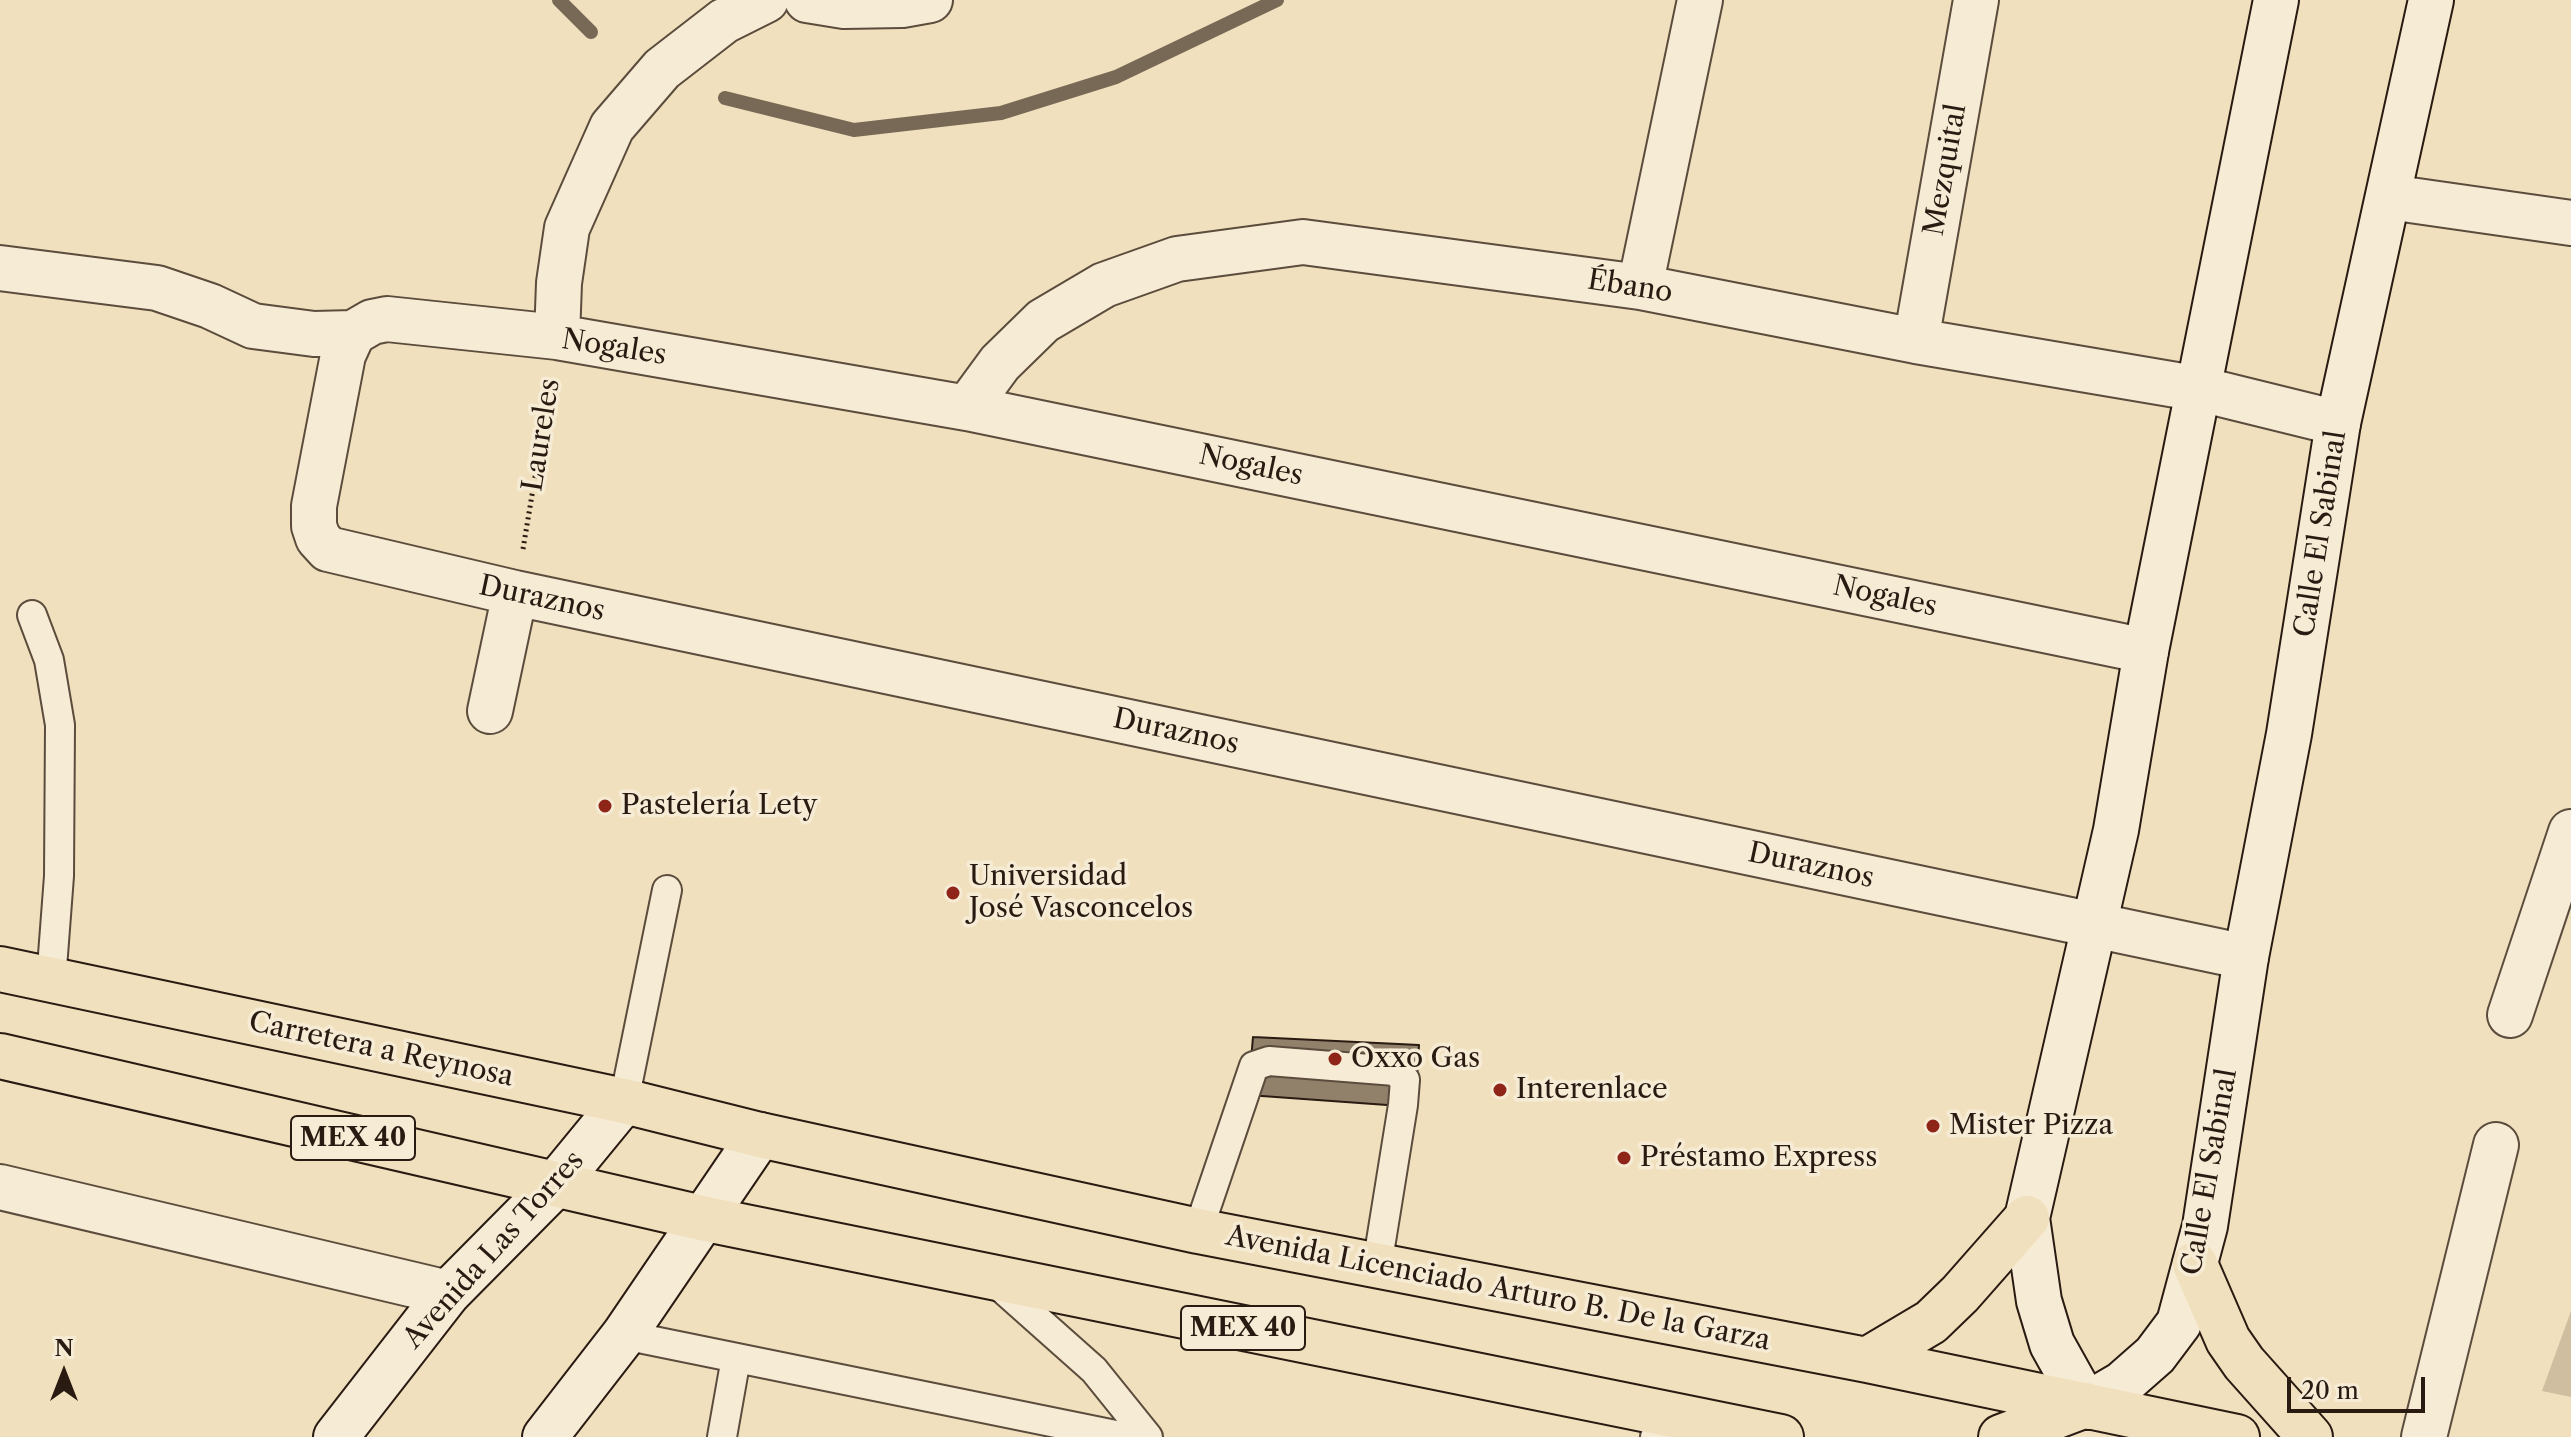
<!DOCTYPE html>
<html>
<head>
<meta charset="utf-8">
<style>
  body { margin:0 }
  #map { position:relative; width:2571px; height:1437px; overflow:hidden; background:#f1e0bd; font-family:"Libre Caslon Text",serif }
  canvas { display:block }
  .north { position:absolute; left:24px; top:1333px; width:80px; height:80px; -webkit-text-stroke:6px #f6ebd4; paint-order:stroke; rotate:0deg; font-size:22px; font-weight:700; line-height:32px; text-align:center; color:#291a12 }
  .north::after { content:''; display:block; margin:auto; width:28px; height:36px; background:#291a12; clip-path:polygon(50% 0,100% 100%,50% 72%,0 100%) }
  .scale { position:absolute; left:2287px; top:1377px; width:138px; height:36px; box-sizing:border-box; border:4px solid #291a12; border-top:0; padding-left:10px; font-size:24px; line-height:28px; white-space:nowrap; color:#291a12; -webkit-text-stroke:6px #f6ebd4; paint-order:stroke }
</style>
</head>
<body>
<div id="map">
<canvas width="2571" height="1437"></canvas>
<div class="north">N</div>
<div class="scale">20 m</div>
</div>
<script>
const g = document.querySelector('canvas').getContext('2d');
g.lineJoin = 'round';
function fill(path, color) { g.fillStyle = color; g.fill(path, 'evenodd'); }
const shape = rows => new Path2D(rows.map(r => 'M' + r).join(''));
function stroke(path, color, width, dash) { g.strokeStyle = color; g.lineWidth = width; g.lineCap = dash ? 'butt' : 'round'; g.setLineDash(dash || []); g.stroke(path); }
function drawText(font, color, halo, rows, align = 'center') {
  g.font = font + ' "Libre Caslon Text",serif'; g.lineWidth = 7; g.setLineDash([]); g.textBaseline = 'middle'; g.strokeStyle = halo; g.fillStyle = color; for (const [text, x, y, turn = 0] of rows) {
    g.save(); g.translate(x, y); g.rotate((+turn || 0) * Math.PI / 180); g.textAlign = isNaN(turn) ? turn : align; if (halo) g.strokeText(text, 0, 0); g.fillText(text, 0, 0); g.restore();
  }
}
fill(shape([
  [2571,1311,2571,1397,2542,1391]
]), '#cfbea0');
stroke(shape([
  [559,0,591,32],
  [725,98,854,130,1001,113,1116,77,1277,0]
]), '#786956', 14);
const building = shape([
  [1253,1037,1419,1045,1415,1107,1248,1095,1253,1037]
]);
fill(building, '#91816b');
stroke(building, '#291a12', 2);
const lane = shape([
  [32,615,49,660,60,725,59,876,51,981],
  [624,1101,667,890],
  [1198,1231,1254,1066,1269,1061,1395,1071,1405,1080,1403,1105,1377,1266],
  [995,1282,1094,1370,1148,1437],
  [624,1335,1125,1437],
  [722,1437,736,1358],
  [1655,1437,1702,1433]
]);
const street = shape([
  [807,0,844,6,902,5,930,0],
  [2389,197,2571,223],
  [0,268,157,288,210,306,253,326,314,334,353,333,372,322,387,319,557,337,967,408,2146,651],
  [1640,287,1700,0],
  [353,333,343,355,314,506,314,526,318,538,328,549,515,593,2246,957],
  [557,337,559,283,567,228,612,127,662,69,724,21,766,0],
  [1916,341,1976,0],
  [967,408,1000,363,1043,321,1104,285,1177,259,1303,242,1640,287,1916,341,2200,389,2338,423],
  [490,711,515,593],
  [2510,1015,2571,832],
  [0,1187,448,1293],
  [2424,1437,2496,1145]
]);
const secondary = shape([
  [2276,0,2146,651,2116,830,2027,1218,2039,1301,2052,1344,2086,1405,2122,1384,2155,1355,2179,1323,2205,1226,2246,957,2289,734,2338,423,2431,0],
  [336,1437,448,1293,555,1185,624,1101],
  [545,1437,624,1335,760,1135]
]);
const primary = shape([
  [0,969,624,1101,760,1135,1198,1231,1867,1360,2237,1437],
  [0,1056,706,1219,1781,1437],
  [2195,1264,2228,1340,2244,1363,2310,1437],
  [1867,1360,1931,1322,1960,1294,2027,1218],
  [2001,1437,2086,1405,2088,1407]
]);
stroke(lane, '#5b4c3d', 32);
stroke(street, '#5b4c3d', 48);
stroke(secondary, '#291a12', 48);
stroke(primary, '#291a12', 48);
stroke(shape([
  [523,549,551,381]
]), '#291a12', 5, [2, 4]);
stroke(lane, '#f6ebd4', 28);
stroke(street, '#f6ebd4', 44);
stroke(secondary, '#f6ebd4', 44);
stroke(primary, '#f1e0bd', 44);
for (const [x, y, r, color] of [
  [605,806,8,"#8f2418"],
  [953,893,8,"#8f2418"],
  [1335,1059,8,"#8f2418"],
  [1500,1090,8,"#8f2418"],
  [1933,1126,8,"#8f2418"],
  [1624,1158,8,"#8f2418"]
]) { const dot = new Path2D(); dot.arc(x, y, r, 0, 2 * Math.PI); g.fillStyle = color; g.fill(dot); stroke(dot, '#f6ebd4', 3); }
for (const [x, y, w] of [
  [353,1138,124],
  [1243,1328,124]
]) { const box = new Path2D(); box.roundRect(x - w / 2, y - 22, w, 44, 6); g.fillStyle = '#f6ebd4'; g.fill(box); stroke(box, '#291a12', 2); }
drawText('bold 26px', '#291a12', null, [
  ["MEX 40",353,1138],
  ["MEX 40",1243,1328]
]);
drawText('28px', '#291a12', '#f6ebd4', [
  ["Mezquital",1946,170,-80],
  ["Ébano",1630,287,9],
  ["Nogales",614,348,9],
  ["Laureles",542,435,-81],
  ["Nogales",1251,466,12],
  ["Calle El Sabinal",2321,534,-81],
  ["Nogales",1885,597,12],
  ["Duraznos",542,599,12],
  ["Duraznos",1176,732,12],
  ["Duraznos",1811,866,12],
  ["Carretera a Reynosa",381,1050,12],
  ["Calle El Sabinal",2210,1172,-80],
  ["Avenida Las Torres",494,1250,-48],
  ["Avenida Licenciado Arturo B. De la Garza",1498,1289,11]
]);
drawText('28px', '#291a12', '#f6ebd4', [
  ["Pastelería Lety",621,806],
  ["Universidad",969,877],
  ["José Vasconcelos",969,909],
  ["Oxxo Gas",1351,1059],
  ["Interenlace",1516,1090],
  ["Mister Pizza",1949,1126],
  ["Préstamo Express",1640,1158]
], 'left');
</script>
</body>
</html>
